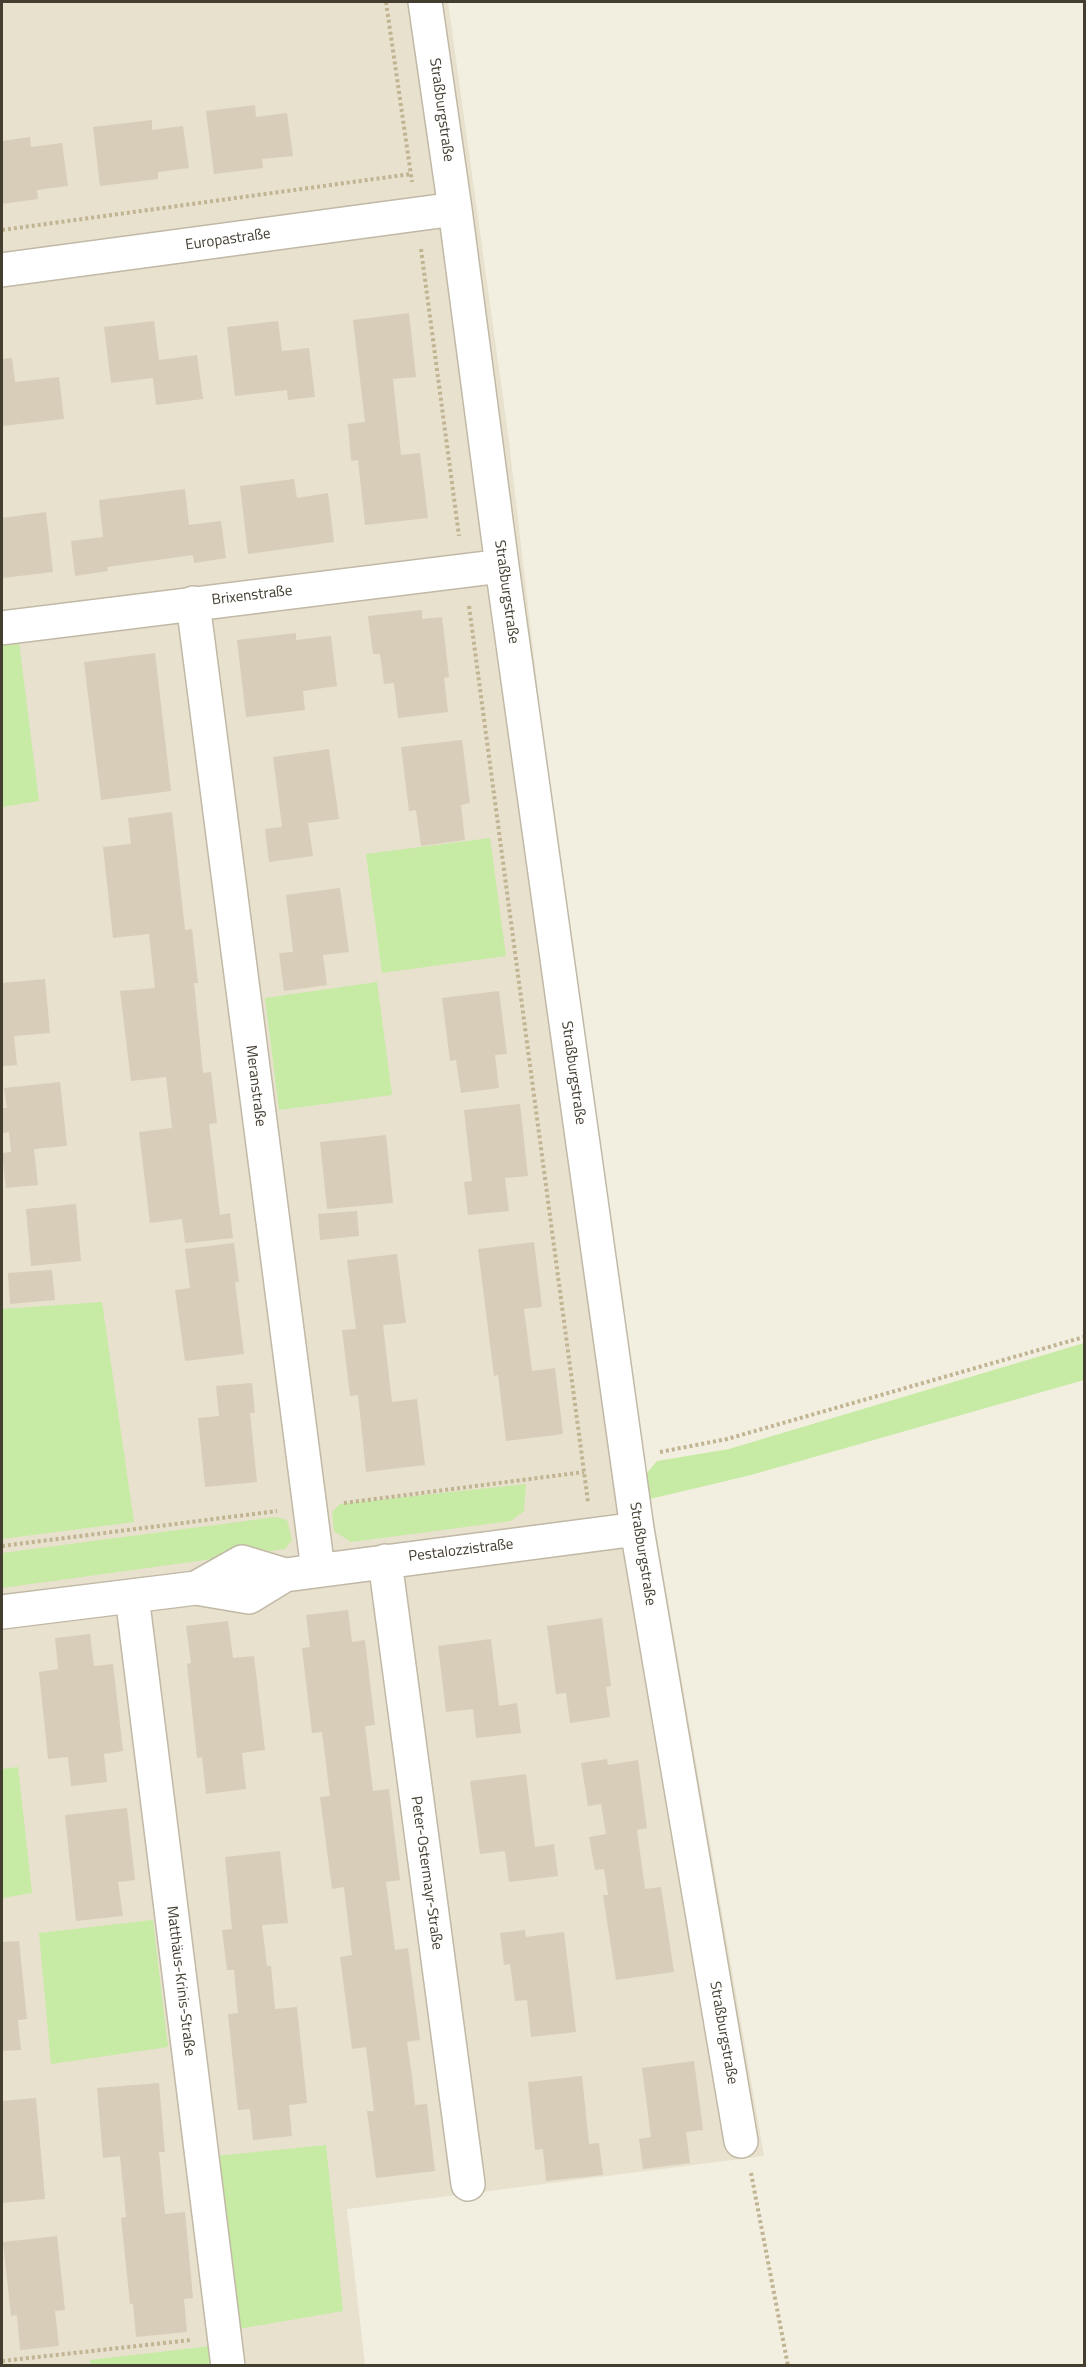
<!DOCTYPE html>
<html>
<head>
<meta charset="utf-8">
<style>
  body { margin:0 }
  #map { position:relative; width:1086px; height:2367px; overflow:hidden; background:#f2eee0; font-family:"Titillium Web",sans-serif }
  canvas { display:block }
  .frame { position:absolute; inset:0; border:3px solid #443e31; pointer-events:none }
</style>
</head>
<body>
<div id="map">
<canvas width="1086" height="2367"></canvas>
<div class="frame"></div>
</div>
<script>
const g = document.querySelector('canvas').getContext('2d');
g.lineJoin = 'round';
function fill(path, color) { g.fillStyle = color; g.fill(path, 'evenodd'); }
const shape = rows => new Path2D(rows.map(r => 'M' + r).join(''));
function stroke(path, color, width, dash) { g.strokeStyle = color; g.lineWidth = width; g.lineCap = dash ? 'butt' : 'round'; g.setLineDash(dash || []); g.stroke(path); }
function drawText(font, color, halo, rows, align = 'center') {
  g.font = font + ' "Titillium Web",sans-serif'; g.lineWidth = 4.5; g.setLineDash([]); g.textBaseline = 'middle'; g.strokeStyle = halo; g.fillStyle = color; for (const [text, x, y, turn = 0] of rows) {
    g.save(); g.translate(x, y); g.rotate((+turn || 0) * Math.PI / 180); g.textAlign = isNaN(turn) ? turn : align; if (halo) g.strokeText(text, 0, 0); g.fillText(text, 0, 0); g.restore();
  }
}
fill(shape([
  [2,2,448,2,508,434,545,752,646,1474,764,2156,347,2209,365,2365,2,2366]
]), '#e7e1ce');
fill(shape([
  [19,642,39,801,2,807,2,645],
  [490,838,506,956,382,973,366,854],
  [377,982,392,1095,279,1110,265,998],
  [102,1302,134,1522,2,1539,2,1309],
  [1084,1343,1084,1380,751,1475,650,1499,646,1474,657,1461,729,1449],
  [526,1484,524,1511,511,1521,351,1542,334,1531,332,1512,340,1504],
  [276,1517,287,1520,292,1540,285,1549,2,1588,2,1553],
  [18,1767,32,1893,2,1898,2,1769],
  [153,1920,168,2047,51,2064,39,1933],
  [326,2145,343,2311,238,2329,216,2156],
  [211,2346,214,2365,91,2366,90,2360]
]), '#c7eba4');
fill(shape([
  [255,105,256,117,287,113,293,156,262,159,263,168,214,174,206,111],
  [152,120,152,130,183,126,189,168,158,172,158,179,100,186,93,127],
  [30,137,31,147,62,143,68,186,37,190,38,199,2,204,2,141],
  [409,313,416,377,393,379,401,455,420,453,428,518,365,525,358,460,351,461,348,424,365,422,353,320],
  [154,321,159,360,197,355,203,399,156,405,153,378,111,383,104,327],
  [278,321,282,351,309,348,315,397,288,400,287,390,235,396,227,327],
  [12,358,15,382,59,377,64,419,2,426,2,359],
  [294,479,297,498,328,493,334,542,248,554,240,486],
  [185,489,189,525,221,521,226,558,194,563,193,555,107,567,108,571,75,576,71,541,103,537,99,500],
  [46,512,53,572,2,578,2,518],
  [422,610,422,619,442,617,449,677,444,678,448,712,398,718,394,683,384,684,380,654,373,654,368,616],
  [296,633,296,640,331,636,337,686,303,691,305,710,246,717,237,640],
  [155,653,171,791,101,800,84,662],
  [462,740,470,803,461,805,465,840,421,846,416,810,409,811,401,747],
  [329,749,339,819,308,823,313,856,269,862,265,829,282,827,273,757],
  [172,812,185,930,192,929,198,983,194,983,203,1073,211,1072,217,1123,209,1124,220,1215,230,1213,233,1238,185,1243,182,1219,150,1223,139,1132,172,1128,166,1077,131,1081,120,991,155,988,149,934,113,938,103,847,131,844,128,818],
  [340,888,349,952,323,955,327,985,284,991,279,953,293,952,286,895],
  [45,979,50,1033,14,1036,17,1065,2,1066,2,983],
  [499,991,507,1054,495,1055,499,1088,461,1093,456,1060,450,1061,442,998],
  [60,1082,67,1146,34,1149,38,1185,6,1188,2,1153,11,1152,9,1132,3,1133,2,1123,2,1108,7,1108,4,1088],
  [520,1104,528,1176,505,1178,509,1211,468,1215,464,1182,472,1181,464,1110],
  [386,1135,393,1203,327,1209,320,1142],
  [76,1204,81,1261,31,1266,26,1209],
  [357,1211,359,1236,320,1240,318,1214],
  [534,1242,542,1307,524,1309,532,1371,555,1368,563,1434,506,1441,498,1375,494,1376,478,1249],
  [234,1243,239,1282,235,1282,244,1354,185,1361,175,1290,190,1288,185,1249],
  [397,1254,406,1323,383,1325,392,1402,417,1399,425,1465,366,1472,358,1395,350,1396,342,1330,356,1329,347,1260],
  [52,1270,55,1300,10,1304,8,1273],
  [252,1383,255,1413,250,1413,257,1482,205,1487,198,1418,219,1416,216,1386],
  [348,1610,352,1642,365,1640,375,1725,365,1726,373,1791,389,1789,400,1880,386,1882,395,1950,408,1948,420,2040,407,2042,412,2076,415,2105,427,2104,435,2171,376,2178,367,2111,374,2111,366,2047,352,2049,340,1957,352,1955,344,1887,332,1889,320,1797,330,1796,322,1732,312,1733,302,1648,310,1647,306,1615],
  [602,1618,611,1686,606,1687,610,1717,570,1723,566,1693,556,1694,547,1626],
  [228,1621,233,1658,254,1656,265,1750,242,1753,246,1789,206,1794,202,1757,197,1758,187,1664,191,1663,186,1626],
  [90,1634,94,1666,113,1664,123,1751,104,1754,107,1782,71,1786,68,1757,48,1759,39,1672,58,1669,55,1638],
  [491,1639,499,1706,517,1703,521,1733,476,1738,473,1709,446,1712,438,1646],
  [607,1759,608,1765,638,1760,647,1828,637,1830,645,1889,661,1887,674,1972,616,1980,603,1895,608,1895,604,1869,595,1870,589,1837,606,1834,601,1804,588,1806,581,1763],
  [526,1774,535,1847,554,1844,558,1876,509,1882,505,1851,480,1854,470,1781],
  [127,1808,135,1880,118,1882,123,1916,76,1921,65,1815],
  [280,1851,288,1923,262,1925,267,1966,271,1966,275,2009,297,2007,307,2103,289,2105,292,2136,253,2140,250,2109,238,2110,228,2014,238,2013,234,1970,227,1970,222,1930,232,1929,225,1857],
  [525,1930,526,1937,564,1932,576,2032,531,2037,527,2000,515,2001,510,1964,504,1965,500,1933],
  [19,1941,27,2019,18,2020,21,2050,2,2051,2,1942],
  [694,2061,703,2130,686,2132,690,2163,643,2169,639,2139,651,2137,642,2068],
  [582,2076,589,2144,599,2143,603,2175,546,2181,543,2149,535,2150,528,2082],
  [159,2083,165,2152,159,2152,165,2214,185,2212,193,2298,184,2299,187,2332,136,2337,133,2304,130,2304,121,2218,126,2217,120,2156,103,2158,97,2088],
  [36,2098,45,2199,2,2203,2,2101],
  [57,2236,65,2310,55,2311,59,2346,20,2350,17,2315,11,2316,3,2242]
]), '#d8cdb8');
const minor = shape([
  [425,2,455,209,502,566,637,1529,741,2141],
  [2,270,455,209],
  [193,603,318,1570],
  [2,628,502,566],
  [385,1561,468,2184],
  [196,1588,242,1562,285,1575],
  [132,1596,228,2366],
  [2,1612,196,1588,249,1597,285,1575,637,1529]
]);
stroke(minor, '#c1b9a6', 36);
stroke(shape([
  [386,2,412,182],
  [2,230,411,174],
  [421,249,459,536],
  [469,606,588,1502],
  [660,1452,727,1439,1084,1337],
  [344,1503,584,1472],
  [2,1546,277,1511],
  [751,2173,788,2366],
  [2,2361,191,2340]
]), '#c1b492', 4, [3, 3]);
stroke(minor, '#fff', 33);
drawText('15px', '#443e31', '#fff', [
  ["Straßburgstraße",441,110,82],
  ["Europastraße",228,240,-8],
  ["Straßburgstraße",506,592,82],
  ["Brixenstraße",252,596,-7],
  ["Straßburgstraße",573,1073,82],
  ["Meranstraße",255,1086,83],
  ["Pestalozzistraße",461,1551,-7],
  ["Straßburgstraße",642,1554,81],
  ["Peter-Ostermayr-Straße",426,1873,82],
  ["Matthäus-Krinis-Straße",180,1981,83],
  ["Straßburgstraße",723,2033,80]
]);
</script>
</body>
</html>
